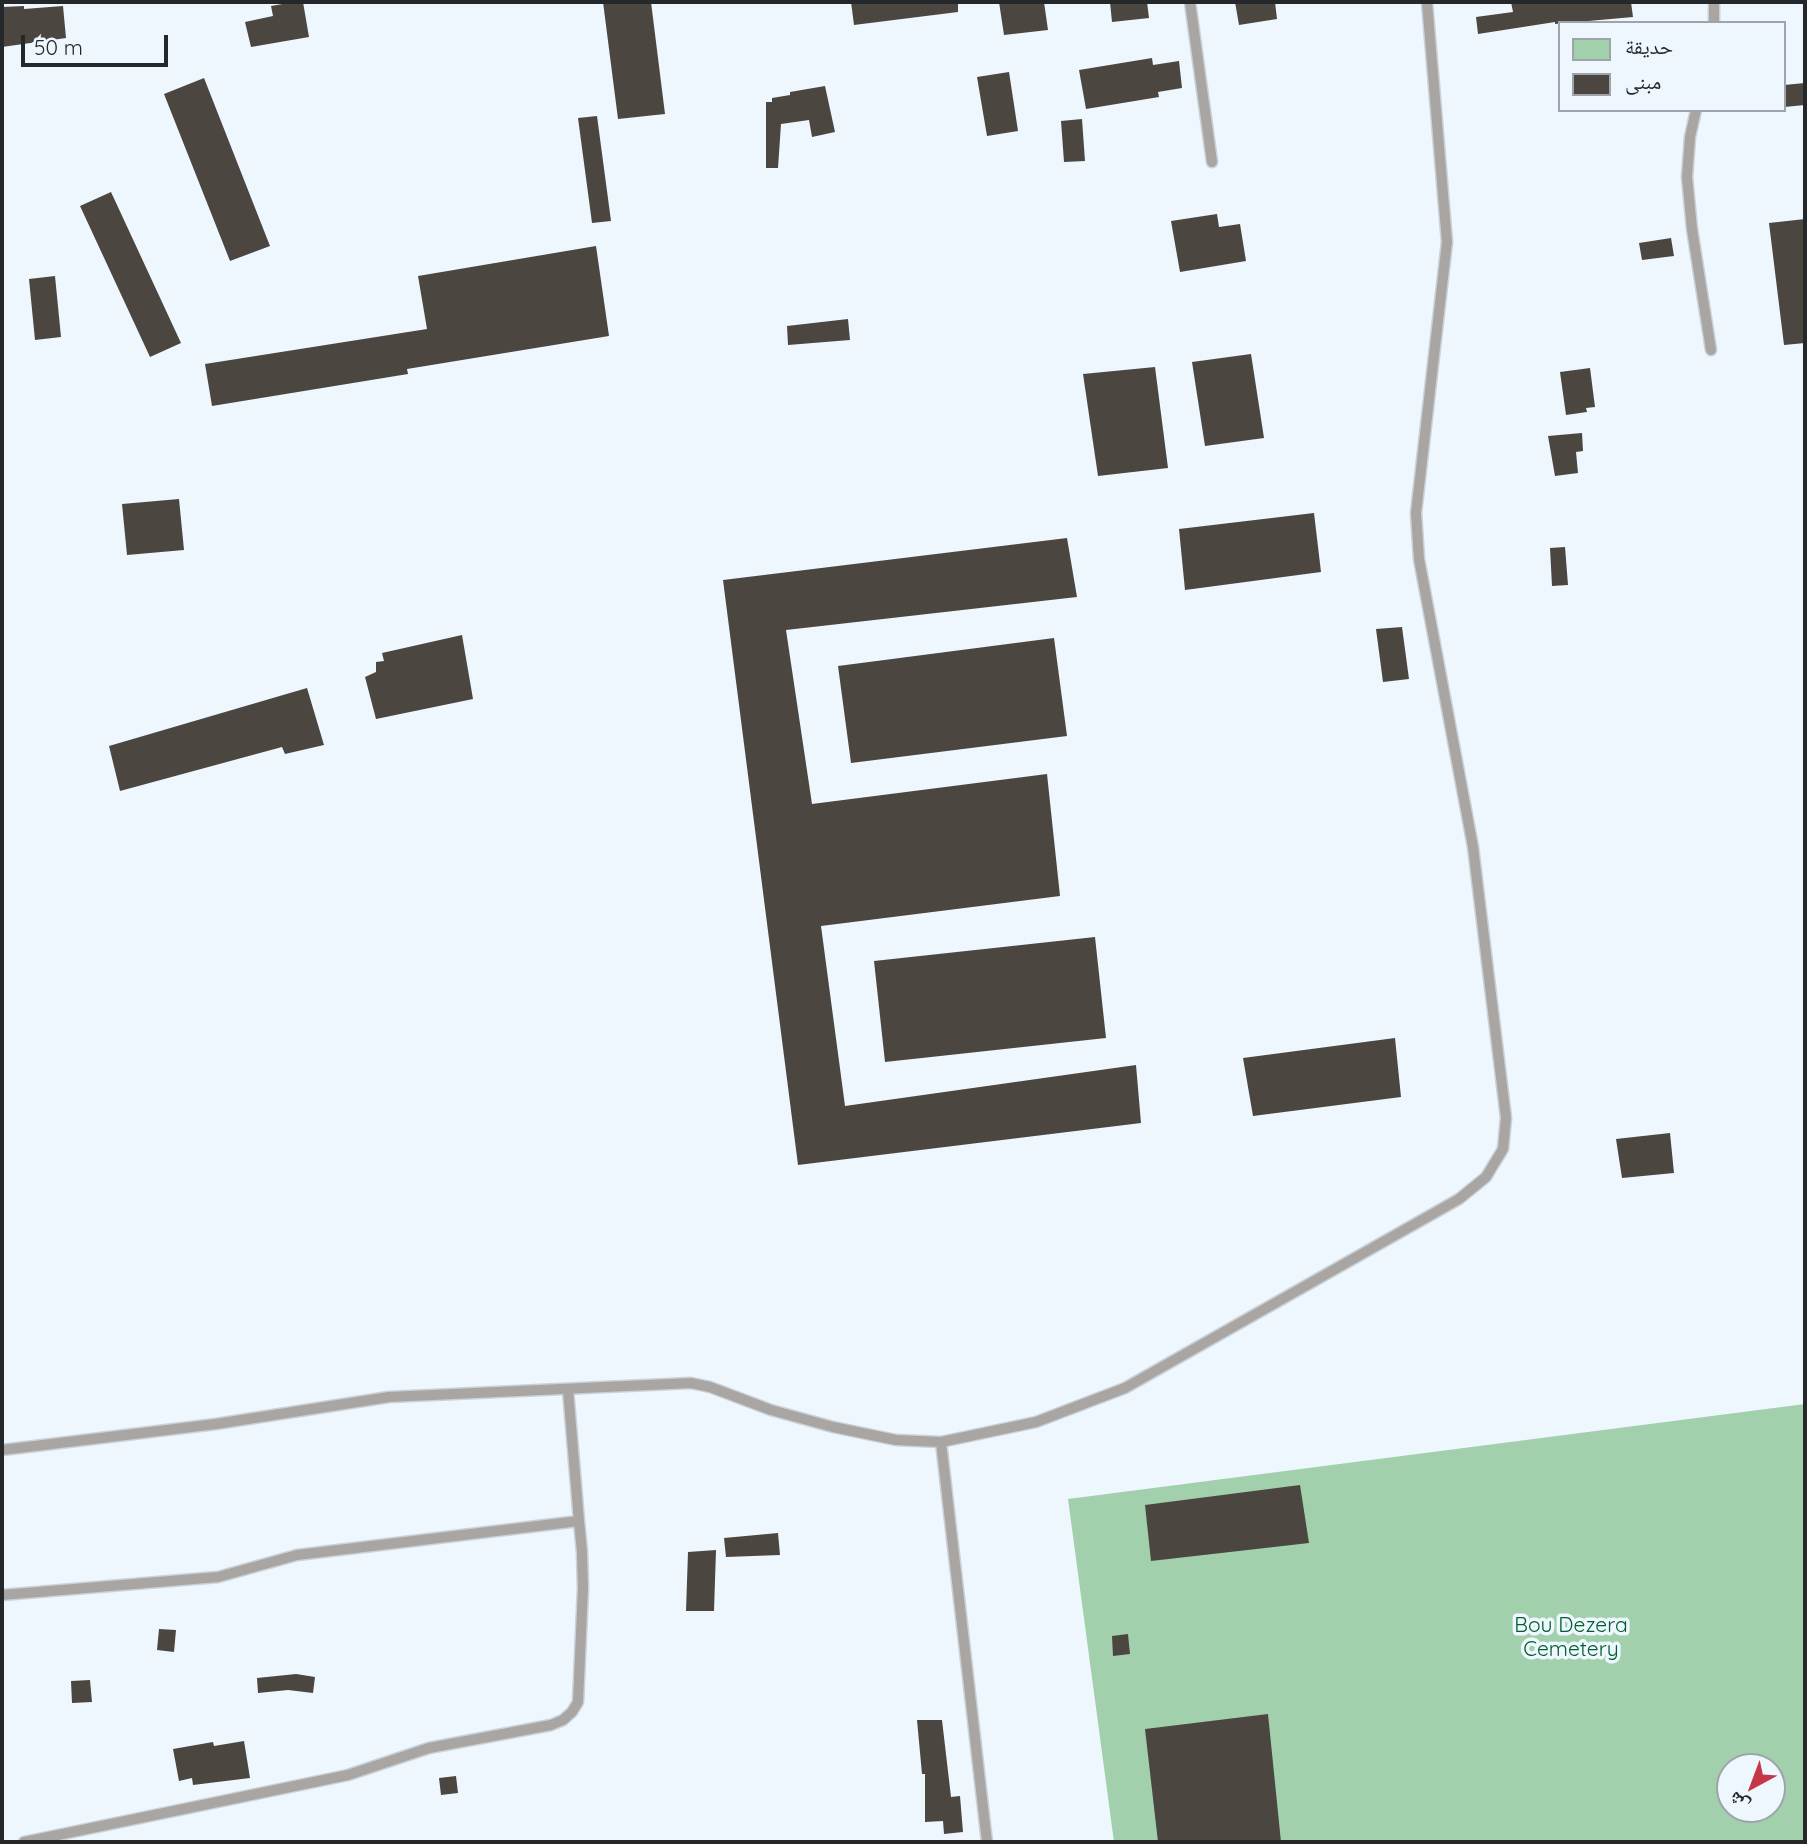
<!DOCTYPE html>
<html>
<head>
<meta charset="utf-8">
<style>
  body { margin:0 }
  #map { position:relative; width:1807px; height:1844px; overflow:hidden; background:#eef7fe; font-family:Quicksand,"Noto Naskh Arabic",sans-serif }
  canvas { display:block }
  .frame { position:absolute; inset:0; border:4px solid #25282b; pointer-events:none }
  .legend { position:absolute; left:1558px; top:21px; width:228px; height:91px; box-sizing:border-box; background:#eef7fe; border:2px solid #9ea4aa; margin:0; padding:9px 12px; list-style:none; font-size:21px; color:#25282b }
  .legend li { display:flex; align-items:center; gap:14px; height:35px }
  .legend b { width:35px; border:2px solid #9ea4aa }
  .north { position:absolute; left:1716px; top:1753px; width:70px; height:70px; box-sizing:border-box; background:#eef7fe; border:2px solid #9ea4aa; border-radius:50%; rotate:221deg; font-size:19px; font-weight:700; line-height:28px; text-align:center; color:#25282b }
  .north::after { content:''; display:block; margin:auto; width:24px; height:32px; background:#c63647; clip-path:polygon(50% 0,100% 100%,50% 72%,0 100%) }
  .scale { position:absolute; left:21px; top:35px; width:147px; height:32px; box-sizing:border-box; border:4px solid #25282b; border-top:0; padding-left:9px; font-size:21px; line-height:24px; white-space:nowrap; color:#25282b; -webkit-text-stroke:5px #eef7fe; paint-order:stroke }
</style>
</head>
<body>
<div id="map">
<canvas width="1807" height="1844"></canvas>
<div class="frame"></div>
<ul class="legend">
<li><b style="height:19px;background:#a2d0ad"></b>حديقة</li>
<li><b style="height:19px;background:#4c4640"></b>مبنى</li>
</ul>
<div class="north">ش</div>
<div class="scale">50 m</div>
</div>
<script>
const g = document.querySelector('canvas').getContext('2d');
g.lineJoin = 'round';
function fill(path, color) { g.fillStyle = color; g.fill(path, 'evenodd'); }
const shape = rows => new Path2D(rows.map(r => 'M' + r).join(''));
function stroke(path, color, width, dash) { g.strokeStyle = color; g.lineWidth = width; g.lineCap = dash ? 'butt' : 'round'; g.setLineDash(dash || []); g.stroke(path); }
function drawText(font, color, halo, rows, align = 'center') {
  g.font = font + ' Quicksand,sans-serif'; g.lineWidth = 7; g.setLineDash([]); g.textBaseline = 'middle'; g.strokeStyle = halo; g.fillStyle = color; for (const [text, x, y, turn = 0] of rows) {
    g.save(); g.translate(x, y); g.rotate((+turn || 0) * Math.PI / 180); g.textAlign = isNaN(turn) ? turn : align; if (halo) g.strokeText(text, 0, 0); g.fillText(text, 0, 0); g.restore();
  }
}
fill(shape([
  [1805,1404,1805,1842,1114,1842,1068,1499],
  [1730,1767,1772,1767,1772,1809,1730,1809]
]), '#a2d0ad');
fill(shape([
  [294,2,303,2,309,37,251,47,245,22,273,16,271,6],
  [603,2,651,2,665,114,618,119],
  [851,2,958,2,958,12,854,25],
  [999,2,1044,2,1048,30,1004,35],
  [1110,2,1147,2,1149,18,1112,22],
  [1235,2,1275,2,1277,19,1239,25],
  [1511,2,1631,2,1633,17,1555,24,1555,22,1478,34,1476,17,1513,12],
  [24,6,24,9,63,6,66,38,2,47,2,7],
  [1152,58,1153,65,1179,61,1182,88,1158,92,1159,97,1086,109,1079,70],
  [1009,72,1018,131,987,136,977,77],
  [204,78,270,246,230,261,164,94],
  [1805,83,1805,105,1784,107,1784,85],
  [825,86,835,132,812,137,809,120,781,124,778,168,766,168,766,102,772,102,772,98,790,95,790,92],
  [597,116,611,221,592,223,578,118],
  [1082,119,1085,161,1064,162,1061,121],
  [111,192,181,343,150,357,80,206],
  [1217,214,1219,227,1240,224,1246,261,1180,272,1171,221],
  [1805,219,1805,343,1784,345,1769,223],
  [1671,238,1674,256,1642,260,1639,243],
  [596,246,609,336,407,369,408,374,212,406,205,364,427,329,418,276],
  [55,276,61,337,35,340,29,279],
  [848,319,850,340,788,345,787,326],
  [1251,354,1264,438,1205,446,1192,362],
  [1155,367,1168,468,1098,476,1083,374],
  [1590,368,1595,407,1586,408,1587,412,1566,415,1560,372],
  [1582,433,1583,451,1576,452,1578,473,1555,476,1548,436],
  [179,499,184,550,127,555,122,504],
  [1314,513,1321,572,1185,590,1179,529],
  [1067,538,1077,597,786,630,812,804,1047,774,1060,896,821,926,845,1106,1136,1065,1141,1123,798,1165,723,580],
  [1565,547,1568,585,1552,586,1550,548],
  [1402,627,1409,679,1383,682,1376,629],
  [462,635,473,699,376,719,365,677,376,672,376,662,384,661,382,653],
  [1054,638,1067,736,851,763,838,666],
  [307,688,324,745,285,754,282,747,120,791,109,746],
  [1095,937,1106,1038,885,1062,874,961],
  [1395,1038,1401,1097,1253,1116,1243,1058],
  [1670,1133,1674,1173,1622,1178,1616,1139],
  [1300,1485,1309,1543,1151,1561,1145,1505],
  [778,1533,780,1555,726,1557,724,1538],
  [716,1550,714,1611,686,1611,688,1552],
  [159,1629,176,1630,174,1652,157,1650],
  [1128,1634,1130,1654,1113,1656,1112,1636],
  [296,1674,315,1677,313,1693,288,1690,258,1693,257,1678],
  [90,1680,92,1702,72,1703,71,1681],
  [1268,1714,1281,1842,1158,1842,1145,1729],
  [917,1720,942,1720,951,1797,960,1796,963,1832,944,1834,943,1821,925,1822,925,1774,922,1774],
  [244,1741,250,1778,193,1785,192,1778,179,1781,173,1749,213,1742,214,1746],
  [456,1776,458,1793,441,1795,439,1778]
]), '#4c4640');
const service = shape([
  [1190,2,1212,162],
  [1714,2,1714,23],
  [1696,110,1690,137,1687,177,1692,229,1711,350],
  [568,1390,579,1521],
  [941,1442,987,1842],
  [2,1450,216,1424,389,1397,691,1383,710,1387,771,1410,833,1427,896,1440,941,1442,1036,1422,1125,1388,1459,1199,1486,1177,1503,1149,1506,1118,1473,847,1419,559,1416,513,1447,242,1427,2],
  [2,1595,218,1577,297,1555,579,1521,582,1552,583,1588,578,1702,572,1712,563,1720,551,1725,429,1748,348,1775,24,1842]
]);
stroke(service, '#cad2d8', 13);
stroke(service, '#a8a5a2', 10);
drawText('21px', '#015d2c', '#eef7fe', [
  ["Bou Dezera",1571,1626],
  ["Cemetery",1571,1650]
]);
</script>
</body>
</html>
